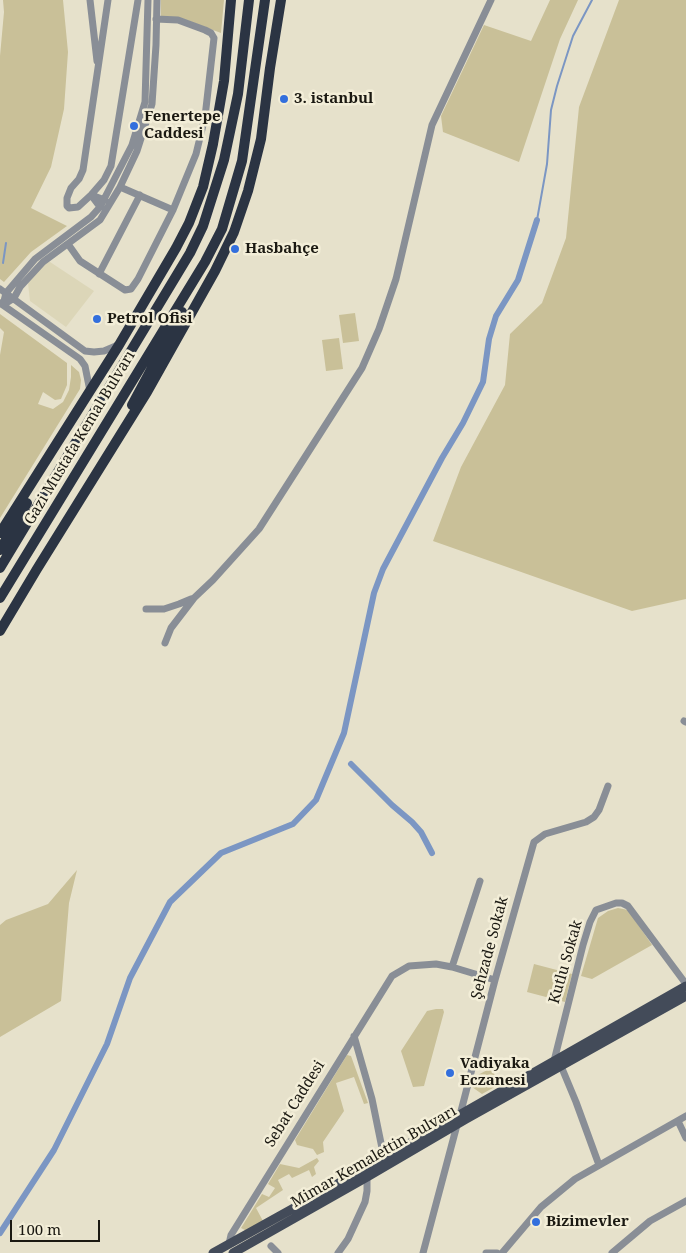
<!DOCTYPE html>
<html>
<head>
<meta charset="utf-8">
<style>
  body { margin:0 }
  #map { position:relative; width:686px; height:1253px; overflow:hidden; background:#e6e1cb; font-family:"Noto Serif",serif }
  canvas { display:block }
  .scale { position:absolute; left:10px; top:1220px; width:90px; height:22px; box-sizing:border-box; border:2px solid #1b1912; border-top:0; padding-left:6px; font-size:15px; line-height:18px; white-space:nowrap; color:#1b1912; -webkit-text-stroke:4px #f3eed8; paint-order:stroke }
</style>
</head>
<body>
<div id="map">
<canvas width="686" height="1253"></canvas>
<div class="scale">100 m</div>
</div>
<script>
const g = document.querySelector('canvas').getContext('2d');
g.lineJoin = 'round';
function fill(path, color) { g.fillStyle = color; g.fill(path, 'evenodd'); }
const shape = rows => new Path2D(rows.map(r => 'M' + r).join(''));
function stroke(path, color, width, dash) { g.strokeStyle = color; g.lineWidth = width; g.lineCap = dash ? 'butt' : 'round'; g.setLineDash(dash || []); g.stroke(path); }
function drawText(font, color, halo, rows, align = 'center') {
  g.font = font + ' "Noto Serif",serif'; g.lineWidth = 5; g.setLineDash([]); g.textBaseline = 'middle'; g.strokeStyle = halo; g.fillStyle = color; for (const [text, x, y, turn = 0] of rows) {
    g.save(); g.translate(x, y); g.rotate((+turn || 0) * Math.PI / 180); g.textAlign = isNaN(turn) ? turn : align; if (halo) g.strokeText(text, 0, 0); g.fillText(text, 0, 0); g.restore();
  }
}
fill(shape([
  [47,260,94,291,66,327,30,301,28,283]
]), '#dcd6b8');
fill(shape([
  [3,0,63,0,68,52,64,109,51,167,31,208,67,226,31,252,4,282,0,279,0,56,4,12],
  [161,0,224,0,221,33,181,18,161,16],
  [550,0,578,0,560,39,519,162,443,132,441,116,484,25,531,41],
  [619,0,686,0,686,599,632,611,433,541,461,467,505,385,510,334,542,303,566,238,579,107],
  [355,313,359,341,343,343,339,315],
  [0,314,67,363,67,385,61,399,55,400,43,392,38,404,53,409,63,402,69,390,71,377,71,365,79,372,81,380,80,389,0,518,0,355,4,332,0,328],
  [339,338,343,369,326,371,322,340],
  [77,870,69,903,61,1001,0,1037,0,925,6,920,48,904],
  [618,908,628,910,652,945,592,979,581,976,598,918,608,911],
  [534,964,572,974,565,1002,527,992],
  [436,1009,443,1009,444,1012,424,1086,413,1087,401,1051,427,1011],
  [347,1055,351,1056,368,1103,364,1104,354,1077,336,1083,344,1111,323,1142,324,1152,317,1155,313,1149,297,1145,295,1140],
  [491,1068,500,1084,482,1094,472,1087,474,1077],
  [317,1158,319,1161,314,1167,316,1174,312,1177,309,1170,292,1178,289,1174,278,1180,283,1190,256,1208,263,1221,247,1231,241,1228,262,1194,269,1197,275,1188,268,1184,280,1164,299,1168]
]), '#c9c098');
stroke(shape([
  [537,220,547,164,551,110,557,86,573,36,592,0],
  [3,263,6,243]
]), '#7b96c3', 2);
stroke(shape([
  [351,764,392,805,412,822,421,832,432,853],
  [0,1233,54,1150,107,1044,130,978,170,902,221,853,293,824,316,800,344,733,374,593,383,569,442,458,463,423,483,382,489,339,496,316,518,280,537,220]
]), '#7b96c3', 6);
stroke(shape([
  [90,0,97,61],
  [108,0,83,170,79,179,71,188,67,198,67,206,69,208,78,207,91,195,104,180,111,166,138,0],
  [120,187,173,210],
  [100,207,91,195,105,200],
  [68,244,80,261,125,290,131,289,138,279,173,210,196,154,205,117,214,38,211,33,205,30,178,20,156,19],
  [99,274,140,195],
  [0,289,85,351,94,352,104,351,118,345],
  [0,303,80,359,85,366,90,391],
  [3,305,14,298,20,287,43,262,100,220,120,187,137,151,152,104,156,45,157,0],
  [3,305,6,293,35,259,91,217,100,207,132,145,145,102,148,0],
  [146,609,164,609,179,604,191,599],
  [165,643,171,628,194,598,213,580,259,529,362,368,379,329,396,279,432,125,491,0],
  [684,721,686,722],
  [452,967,480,881],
  [354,1036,372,1099,382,1148,382,1159],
  [554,1061,583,945,590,922,596,910,616,903,622,903,628,906,686,984],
  [561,1066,576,1102,599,1165],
  [460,1115,495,980,534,842,545,834,586,822,594,817,599,810,608,786],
  [678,1121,686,1138],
  [229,1244,231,1235,392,976,409,966,436,964,452,967,495,980],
  [271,1246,278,1253],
  [338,1253,348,1239,365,1202,367,1191,367,1177],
  [423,1253,457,1125],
  [486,1253,497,1253],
  [502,1253,541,1207,575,1179,686,1116],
  [612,1253,650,1221,686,1201]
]), '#898e96', 7);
stroke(shape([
  [213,1253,382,1159,686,986],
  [233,1253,367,1177,466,1119,686,996]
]), '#434b59', 9);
stroke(shape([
  [132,405,182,312],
  [0,533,119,345,176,248,189,223,203,187,213,144,224,81,231,0],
  [0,550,27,503],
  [0,568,190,253,203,226,224,160,238,94,249,0],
  [0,598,205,262,222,229,242,161,265,0],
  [0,631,37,569,147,392,215,271,234,232,248,191,261,139,270,68,281,0]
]), '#2b3443', 10);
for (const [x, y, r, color] of [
  [284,99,5,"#336fdd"],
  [134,126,5,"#336fdd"],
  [235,249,5,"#336fdd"],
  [97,319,5,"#336fdd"],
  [450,1073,5,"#336fdd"],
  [536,1222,5,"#336fdd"]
]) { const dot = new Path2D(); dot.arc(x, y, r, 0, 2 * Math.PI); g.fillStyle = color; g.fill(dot); stroke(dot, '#f3eed8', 2); }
drawText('bold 15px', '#1b1912', '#f3eed8', [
  ["3. istanbul",294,99],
  ["Fenertepe",144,117],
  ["Caddesi",144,134],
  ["Hasbahçe",245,249],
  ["Petrol Ofisi",107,319],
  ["Vadiyaka",460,1064],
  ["Eczanesi",460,1081],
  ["Bizimevler",546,1222]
], 'left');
drawText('15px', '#1b1912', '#f3eed8', [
  ["Gazi Mustafa Kemal Bulvarı",80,438,-59],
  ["Şehzade Sokak",490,948,-75],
  ["Kutlu Sokak",566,962,-74],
  ["Sebat Caddesi",295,1104,-58],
  ["Mimar Kemalettin Bulvarı",374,1157,-30]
]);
</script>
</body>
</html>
